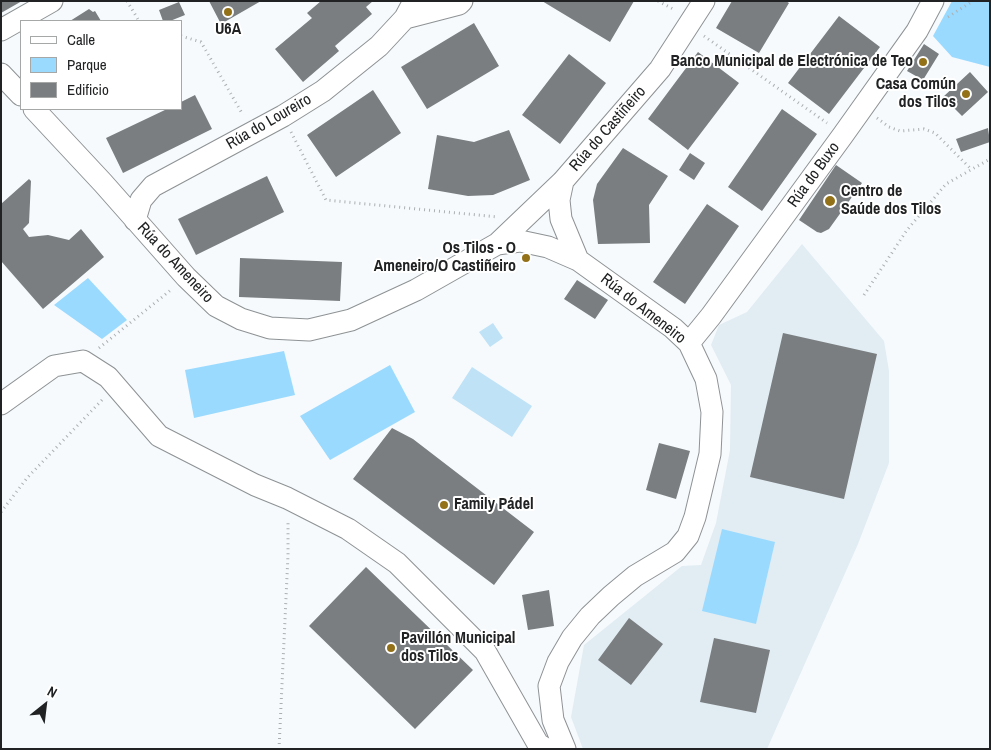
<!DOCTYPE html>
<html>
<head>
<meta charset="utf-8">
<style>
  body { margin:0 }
  #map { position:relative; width:991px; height:750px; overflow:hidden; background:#f6fafd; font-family:"Archivo Narrow",sans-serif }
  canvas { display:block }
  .frame { position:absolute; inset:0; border:2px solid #212223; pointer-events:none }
  .legend { position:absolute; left:20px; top:20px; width:162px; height:90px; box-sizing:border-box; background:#fff; border:1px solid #a6a7a7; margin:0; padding:6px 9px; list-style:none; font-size:15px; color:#212223 }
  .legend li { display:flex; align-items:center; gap:10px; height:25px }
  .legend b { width:25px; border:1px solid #a6a7a7 }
  .north { position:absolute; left:20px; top:680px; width:50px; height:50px; -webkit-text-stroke:4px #fff; paint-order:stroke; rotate:29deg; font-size:14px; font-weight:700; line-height:20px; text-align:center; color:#212223 }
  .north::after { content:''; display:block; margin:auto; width:18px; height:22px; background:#212223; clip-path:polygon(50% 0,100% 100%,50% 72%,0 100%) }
</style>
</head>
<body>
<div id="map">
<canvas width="991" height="750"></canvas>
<div class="frame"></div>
<ul class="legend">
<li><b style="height:6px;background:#fff"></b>Calle</li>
<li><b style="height:14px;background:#9bdaff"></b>Parque</li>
<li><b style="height:14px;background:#7a7e80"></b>Edificio</li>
</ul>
<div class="north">N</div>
</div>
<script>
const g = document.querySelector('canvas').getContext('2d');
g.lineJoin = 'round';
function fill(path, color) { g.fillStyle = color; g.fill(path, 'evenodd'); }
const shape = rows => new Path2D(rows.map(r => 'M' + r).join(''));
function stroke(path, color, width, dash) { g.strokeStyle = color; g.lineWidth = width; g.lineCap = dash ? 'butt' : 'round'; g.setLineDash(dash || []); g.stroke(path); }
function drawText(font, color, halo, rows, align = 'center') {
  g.font = font + ' "Archivo Narrow",sans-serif'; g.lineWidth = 4; g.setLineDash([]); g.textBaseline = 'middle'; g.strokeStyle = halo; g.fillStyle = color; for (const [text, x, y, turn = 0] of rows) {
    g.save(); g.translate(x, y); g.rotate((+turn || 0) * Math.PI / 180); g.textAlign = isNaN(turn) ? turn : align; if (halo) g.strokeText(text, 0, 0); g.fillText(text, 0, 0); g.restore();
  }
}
fill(shape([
  [802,244,884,341,889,371,889,463,858,544,767,749,583,749,571,717,584,645,682,566,701,565,716,523,730,450,731,385,711,345,719,325,747,312]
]), '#e1edf3');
fill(shape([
  [952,1,990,1,990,67,952,57,933,36],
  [88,278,127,320,102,339,54,305],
  [284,351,295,395,194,418,185,370],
  [390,365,415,412,330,460,300,416],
  [722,529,775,542,756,624,702,611]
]), '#9bdaff');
fill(shape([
  [493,323,503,338,490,347,479,332],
  [472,367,532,406,512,437,452,398]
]), '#bfe2f7');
fill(shape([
  [1,1,22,1,1,13],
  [209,1,261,1,221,24],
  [321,1,373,1,366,7,372,14,335,46,339,51,303,82,275,49,312,18,307,13],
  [542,1,634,1,610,42],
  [732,1,786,1,789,3,759,53,716,28],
  [179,2,185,15,170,21,163,21,159,10],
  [89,9,93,12,95,11,101,21,70,21],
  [839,16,880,47,829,114,788,83],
  [474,23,499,66,427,109,401,67],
  [924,44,939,54,923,80,907,71],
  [698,52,739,83,688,150,648,119],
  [569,54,606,83,560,144,522,115],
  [970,72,988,92,962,116,943,97],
  [373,90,401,133,336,177,307,135],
  [195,95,212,129,123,173,106,138,167,109,181,109,181,102],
  [782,109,817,134,762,211,728,187],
  [988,128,990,142,961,152,956,139],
  [509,130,530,180,493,195,468,196,428,189,437,135,474,142],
  [623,148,668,176,649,205,650,243,598,244,593,200,597,184],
  [690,153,705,163,694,180,679,170],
  [836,165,862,183,829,229,821,233,817,232,799,220],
  [267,176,284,212,196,255,178,219],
  [29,179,31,181,29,223,23,229,29,237,48,235,69,240,81,229,104,257,43,309,1,261,1,204],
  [707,204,739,226,685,304,653,282],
  [240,258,342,262,340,301,239,297],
  [577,280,608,300,595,319,564,299],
  [783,333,877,354,844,499,750,477],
  [392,428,413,439,534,532,494,585,353,479],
  [659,443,690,451,676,499,646,490],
  [366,567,473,670,415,729,309,626],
  [549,590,554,626,528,630,522,595],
  [629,618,663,644,631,685,598,660],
  [714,638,770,650,756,713,700,702]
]), '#7a7e80');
const minor = shape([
  [405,18,459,4,462,1],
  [1,30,52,1],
  [1,74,21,95],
  [34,109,103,183,186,277,216,306,241,319,270,328,309,330,351,320,416,290,497,244,520,241,548,247,578,260,673,328,689,343,706,379,712,412,710,454,695,517,688,536,675,552,635,576,611,596,590,616,572,638,558,662,549,686,553,720,565,749],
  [563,181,559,200,561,219,578,260],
  [135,220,141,200,153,186,283,116,323,91,379,46,405,18,414,1],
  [497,244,563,181,660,69,704,1],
  [689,343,711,316,843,135,917,31,933,1],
  [1,404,54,366,83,361,108,377,159,436,255,485,287,498,348,529,397,563,485,651,538,744,546,749]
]);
stroke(minor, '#8e9294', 23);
stroke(shape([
  [127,1,139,21],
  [658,1,675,10],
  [948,17,973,1],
  [181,36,201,42,243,115],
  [704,36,827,123],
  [877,118,889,127,900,131,924,129,935,133,972,170],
  [291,132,326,200,498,217],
  [864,295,907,230,946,184,990,159],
  [99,348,172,289],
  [1,512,27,478,103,399],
  [279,749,288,555,288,520]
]), '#acafb1', 3, [1, 4]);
stroke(minor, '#fff', 21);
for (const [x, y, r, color] of [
  [228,12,5,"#937118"],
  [923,62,5,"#937118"],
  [966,94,5,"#937118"],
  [830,201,6,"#937118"],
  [526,258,5,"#937118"],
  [444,505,5,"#937118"],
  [391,648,5,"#937118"]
]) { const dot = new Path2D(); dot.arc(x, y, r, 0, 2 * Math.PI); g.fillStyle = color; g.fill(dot); stroke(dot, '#fff', 2); }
drawText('bold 16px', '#212223', '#fff', [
  ["U6A",228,30,"center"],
  ["Banco Municipal de Electrónica de Teo",913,62],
  ["Casa Común",956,85],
  ["dos Tilos",956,103],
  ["Centro de",841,192,"left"],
  ["Saúde dos Tilos",841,210,"left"],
  ["Os Tilos - O",516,249],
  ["Ameneiro/O Castiñeiro",516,267],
  ["Family Pádel",454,505,"left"],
  ["Pavillón Municipal",401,639,"left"],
  ["dos Tilos",401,657,"left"]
], 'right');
drawText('16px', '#212223', '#fff', [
  ["Rúa do Loureiro",269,122,-30],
  ["Rúa do Castiñeiro",608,129,-49],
  ["Rúa do Buxo",814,175,-54],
  ["Rúa do Ameneiro",175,263,47],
  ["Rúa do Ameneiro",643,309,38]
]);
</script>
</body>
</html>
